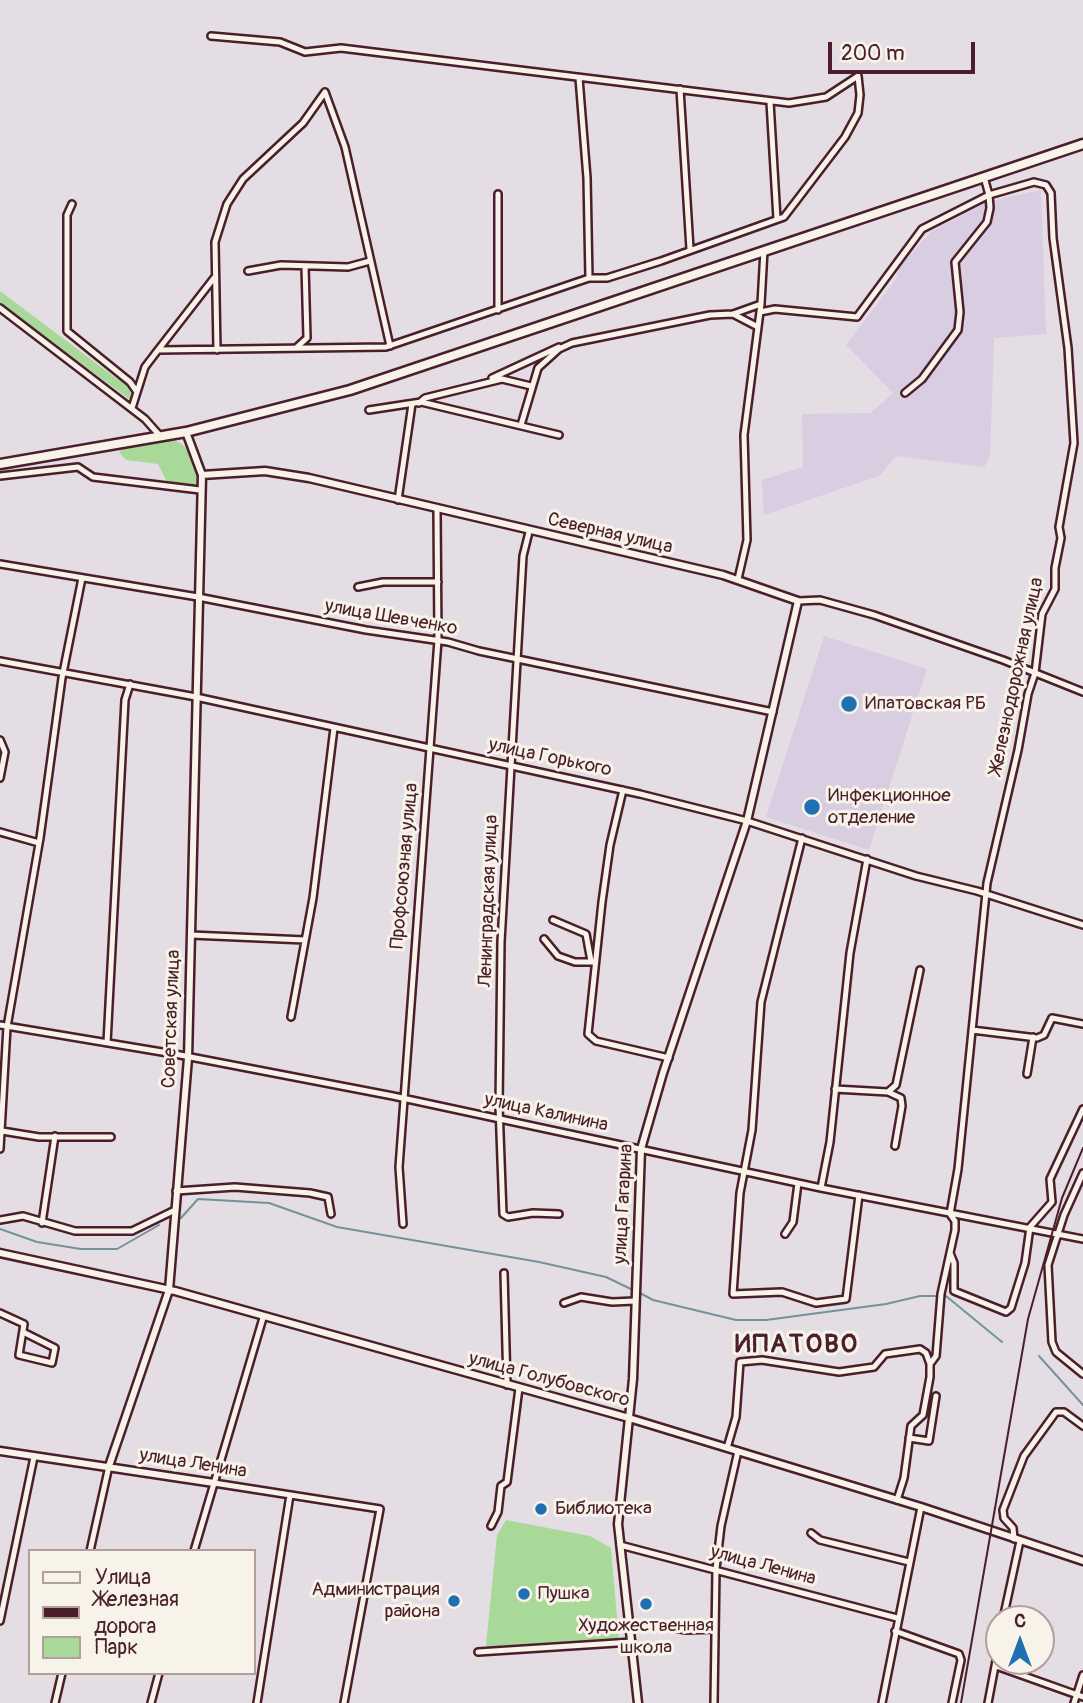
<!DOCTYPE html>
<html>
<head>
<meta charset="utf-8">
<style>
  body { margin:0 }
  #map { position:relative; width:1083px; height:1703px; overflow:hidden; background:#e5dde4; font-family:Pangolin,sans-serif }
  canvas { display:block }
  .legend { position:absolute; left:28px; top:1549px; width:228px; height:126px; box-sizing:border-box; background:#f7f3e8; border:2px solid #b29e9c; margin:0; padding:9px 12px; list-style:none; font-size:21px; color:#4a1f2b }
  .legend li { display:flex; align-items:center; gap:14px; height:35px }
  .legend b { width:35px; border:2px solid #b29e9c }
  .north { position:absolute; left:985px; top:1605px; width:70px; height:70px; box-sizing:border-box; background:#f7f3e8; border:2px solid #b29e9c; border-radius:50%; rotate:0deg; font-size:19px; font-weight:700; line-height:28px; text-align:center; color:#4a1f2b }
  .north::after { content:''; display:block; margin:auto; width:24px; height:32px; background:#1f6fb2; clip-path:polygon(50% 0,100% 100%,50% 72%,0 100%) }
  .scale { position:absolute; left:828px; top:42px; width:147px; height:32px; box-sizing:border-box; border:4px solid #4a1f2b; border-top:0; padding-left:9px; font-size:21px; line-height:24px; white-space:nowrap; color:#4a1f2b; -webkit-text-stroke:5px #f7f3e8; paint-order:stroke }
</style>
</head>
<body>
<div id="map">
<canvas width="1083" height="1703"></canvas>
<ul class="legend">
<li><b style="height:9px;background:#f7f3e8"></b>Улица</li>
<li><b style="height:9px;background:#4a1f2b"></b>Железная дорога</li>
<li><b style="height:19px;background:#a8d999"></b>Парк</li>
</ul>
<div class="north">С</div>
<div class="scale">200 m</div>
</div>
<script>
const g = document.querySelector('canvas').getContext('2d');
g.lineJoin = 'round';
function fill(path, color) { g.fillStyle = color; g.fill(path, 'evenodd'); }
const shape = rows => new Path2D(rows.map(r => 'M' + r).join(''));
function stroke(path, color, width, dash) { g.strokeStyle = color; g.lineWidth = width; g.lineCap = dash ? 'butt' : 'round'; g.setLineDash(dash || []); g.stroke(path); }
function drawText(font, color, halo, rows, align = 'center') {
  g.font = font + ' Pangolin,sans-serif'; g.lineWidth = 6; g.setLineDash([]); g.textBaseline = 'middle'; g.strokeStyle = halo; g.fillStyle = color; for (const [text, x, y, turn = 0] of rows) {
    g.save(); g.translate(x, y); g.rotate((+turn || 0) * Math.PI / 180); g.textAlign = isNaN(turn) ? turn : align; if (halo) g.strokeText(text, 0, 0); g.fillText(text, 0, 0); g.restore();
  }
}
fill(shape([
  [1041,190,1046,334,994,338,990,456,984,467,896,456,879,476,764,515,762,480,803,467,802,414,871,413,893,393,846,345,897,278,899,267,932,231,987,202],
  [824,636,927,669,869,850,766,817]
]), '#d8cde1');
fill(shape([
  [0,291,117,379,122,379,134,392,132,401,0,304],
  [170,438,182,444,189,452,197,471,197,483,194,486,168,484,158,464,126,460,119,452,123,448],
  [506,1520,590,1536,611,1548,619,1640,488,1650,491,1647,486,1646,497,1535]
]), '#a8d999');
stroke(shape([
  [181,1218,198,1199,269,1203,337,1227,539,1262,606,1277,635,1291],
  [0,1229,37,1242,81,1249,117,1249,159,1225],
  [640,1293,653,1300,736,1320,766,1320,886,1304,920,1296,946,1296,1002,1342],
  [1039,1356,1083,1405]
]), '#73939b', 2);
const minor = shape([
  [579,78,587,178,589,278],
  [680,89,690,249],
  [770,102,777,219],
  [498,194,498,310],
  [72,204,67,215,67,331,130,382,137,392],
  [248,271,281,265,348,267,370,261],
  [0,308,145,419,161,437],
  [760,312,775,309,857,317,922,229,989,195,990,208,987,222,955,262,960,312,958,330,922,379,905,393],
  [733,314,758,327],
  [296,348,307,338,305,266],
  [158,350,214,278],
  [217,350,215,242,227,204,243,179,303,123,325,92,345,147,390,346],
  [492,378,559,347],
  [419,403,425,398,502,379,531,386],
  [132,408,145,367,158,350,386,347,589,278,607,278,661,261,784,217,845,137,858,113,860,95,858,76,826,97,789,103,341,48,305,52,280,42,211,36],
  [369,410,421,402,559,435],
  [521,425,538,368,559,349,572,343,710,315,733,314,761,304],
  [0,476,78,467,93,477,200,490],
  [398,500,412,404],
  [529,532,523,556,501,942,499,1106,503,1214,508,1217,533,1213,559,1214],
  [0,564,198,597,366,630,448,642,479,651,773,712],
  [738,579,747,540,744,435,761,304,764,250],
  [358,587,383,582,438,582],
  [798,601,820,600,874,615,1003,660,1083,692],
  [0,661,196,697,640,794,747,821,916,876,977,891,1083,925],
  [0,740,5,752,0,778],
  [623,790,610,845,602,902,588,1034,596,1041,669,1058],
  [0,832,39,843],
  [802,838,761,1002,752,1130,740,1193,733,1294,782,1292,816,1303,846,1299,859,1195],
  [553,920,586,934,591,961],
  [191,935,305,940],
  [544,939,558,956,575,962,592,962],
  [291,1017,313,898,334,728],
  [0,1025,180,1055,393,1096,821,1188,1083,1239],
  [972,1030,1037,1038,1044,1035,1052,1018,1083,1024],
  [107,1043,125,700,130,684],
  [1027,1074,1033,1037],
  [835,1089,888,1092,896,1085,920,970],
  [888,1092,901,1098,902,1106,895,1146],
  [2,1131,39,1137,111,1137],
  [0,1149,7,1027,40,838,62,678,82,578],
  [1083,1173,1064,1215,1048,1265,1052,1342,1056,1352,1083,1374],
  [821,1188,830,1142,850,953,867,859],
  [176,1191,235,1187,310,1193,328,1197,331,1214],
  [0,1220,23,1216,75,1231,132,1231,173,1211],
  [42,1223,55,1136],
  [403,1224,399,1167,438,640,437,510],
  [785,1234,793,1222,798,1183],
  [950,1253,954,1263,954,1291,1006,1312,1011,1308,1025,1263,1030,1227,1052,1202,1050,1179,1083,1109],
  [504,1273,507,1385],
  [564,1303,581,1297,612,1302,635,1301],
  [0,1313,24,1324,19,1355,52,1363,55,1348,23,1332],
  [930,1364,936,1356,941,1294,955,1230,955,1221,950,1214,958,1169,987,883,1018,750,1028,694,1035,673,1042,614,1055,589,1055,568,1061,538,1059,527,1074,443,1068,348,1053,238,1051,193,1046,185,1034,182,989,195,984,177],
  [909,1438,929,1441,936,1396],
  [727,1448,736,1417,740,1362,762,1360,839,1372,874,1367,885,1354,920,1349,926,1353,930,1364,930,1377,923,1415,911,1426,904,1478,897,1500],
  [214,1483,380,1509,344,1703],
  [491,1526,498,1512,501,1486,507,1482,519,1388],
  [811,1533,820,1540,909,1562],
  [1014,1539,1013,1528,1004,1518,1003,1510,1024,1456,1056,1412,1064,1412,1083,1426],
  [620,1545,897,1618],
  [90,1551,109,1466],
  [194,1551,263,1318],
  [1003,1619,1020,1541],
  [0,1621,34,1457],
  [630,1628,653,1624,686,1630,715,1629],
  [895,1631,959,1654,961,1660,952,1703],
  [478,1652,632,1642],
  [996,1666,1083,1697],
  [55,1703,62,1673],
  [151,1703,159,1673],
  [257,1703,290,1495],
  [714,1703,716,1569,721,1526,738,1451],
  [882,1703,921,1507],
  [988,1703,999,1645],
  [1074,1703,1083,1675]
]);
const tertiary = shape([
  [202,475,265,471,309,478,723,575,798,601,747,821,663,1073,641,1149,633,1379,618,1524,638,1703],
  [0,1253,175,1291,629,1418,921,1507,1083,1561],
  [0,1451,214,1483],
  [109,1466,169,1290,188,1058,202,475,186,432]
]);
const trunk = shape([
  [0,464,186,432,350,390,1083,144]
]);
stroke(minor, '#4a1f2b', 10);
stroke(tertiary, '#4a1f2b', 11);
stroke(trunk, '#4a1f2b', 13);
stroke(minor, '#f7f3e8', 5);
stroke(tertiary, '#f7f3e8', 6);
stroke(trunk, '#f7f3e8', 8);
stroke(shape([
  [961,1703,1028,1319,1062,1198,1083,1148]
]), '#4a1f2b', 2);
for (const [x, y, r, color] of [
  [849,704,9,"#1f6fb2"],
  [812,807,9,"#1f6fb2"],
  [541,1509,7,"#1f6fb2"],
  [524,1594,7,"#1f6fb2"],
  [454,1601,7,"#1f6fb2"],
  [646,1604,7,"#1f6fb2"]
]) { const dot = new Path2D(); dot.arc(x, y, r, 0, 2 * Math.PI); g.fillStyle = color; g.fill(dot); stroke(dot, '#f7f3e8', 2.5); }
drawText('19px', '#4a1f2b', '#f7f3e8', [
  ["Северная улица",610,534,13],
  ["улица Шевченко",391,618,10],
  ["Железнодорожная улица",1017,676,-78],
  ["улица Горького",550,758,12],
  ["Профсоюзная улица",405,866,-85],
  ["Ленинградская улица",489,901,-88],
  ["Советская улица",172,1019,-88],
  ["улица Калинина",546,1113,12],
  ["улица Гагарина",624,1204,-87],
  ["улица Голубовского",549,1380,15],
  ["улица Ленина",193,1464,9],
  ["улица Ленина",763,1566,15]
]);
drawText('19px', '#4a1f2b', '#f7f3e8', [
  ["Ипатовская РБ",865,704],
  ["Инфекционное",828,796],
  ["отделение",828,818],
  ["Библиотека",555,1509],
  ["Администрация",440,1590,"right"],
  ["района",440,1612,"right"],
  ["Пушка",538,1594],
  ["Художественная",646,1626,"center"],
  ["школа",646,1648,"center"]
], 'left');
g.letterSpacing = '2px';
drawText('bold 26px', '#4a1f2b', '#f7f3e8', [
  ["ИПАТОВО",797,1345]
]);
g.letterSpacing = '0px';
</script>
</body>
</html>
